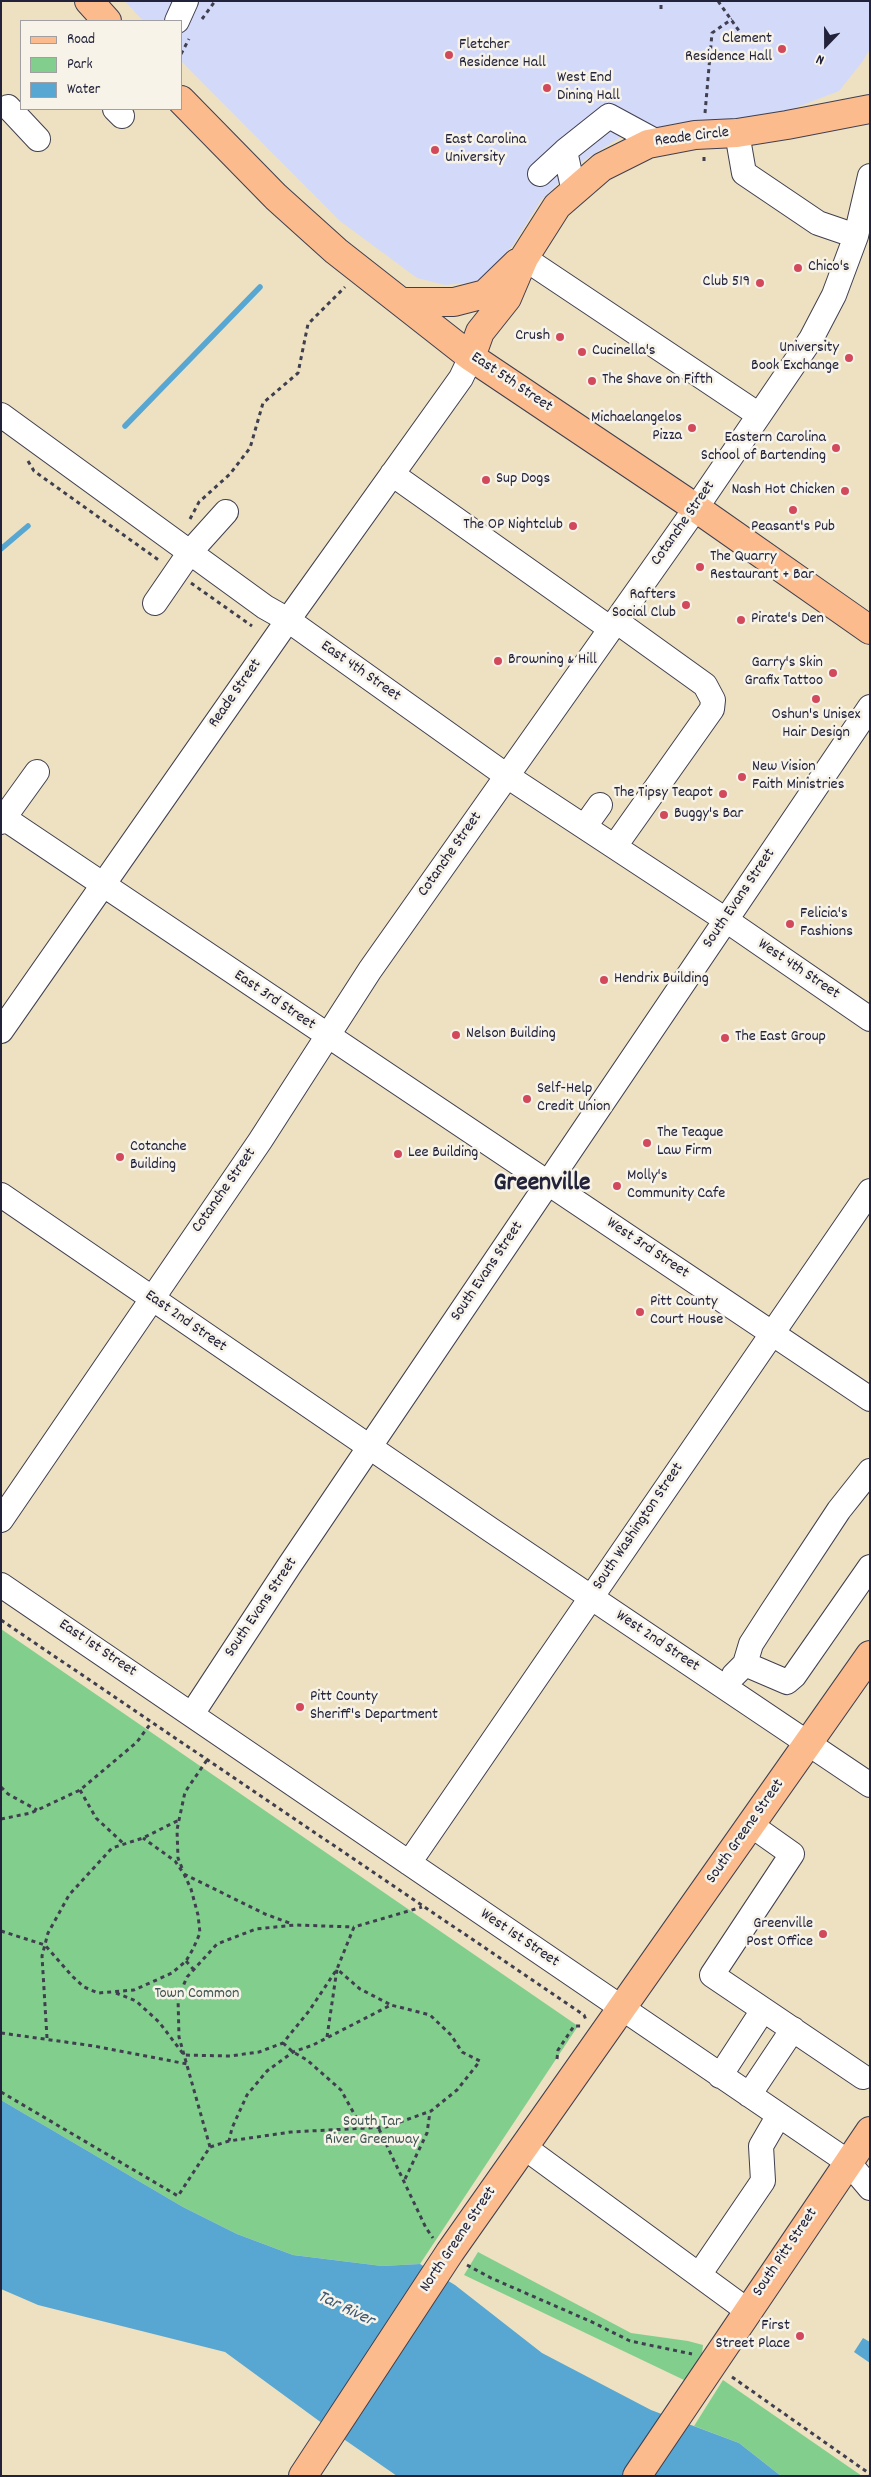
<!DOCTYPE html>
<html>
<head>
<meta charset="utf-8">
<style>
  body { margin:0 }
  #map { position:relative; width:871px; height:2477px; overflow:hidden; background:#ede1c2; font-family:Dekko,sans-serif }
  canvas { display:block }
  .frame { position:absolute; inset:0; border:2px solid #22223b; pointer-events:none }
  .legend { position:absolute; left:20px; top:20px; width:162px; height:90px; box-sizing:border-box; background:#f7f3e8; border:1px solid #a29fa3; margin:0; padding:6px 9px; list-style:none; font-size:15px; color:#22223b }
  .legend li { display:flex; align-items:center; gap:10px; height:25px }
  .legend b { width:25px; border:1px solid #a29fa3 }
  .north { position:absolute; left:801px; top:20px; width:50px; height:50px; -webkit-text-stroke:4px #f7f3e8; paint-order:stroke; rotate:202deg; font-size:14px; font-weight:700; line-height:20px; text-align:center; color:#22223b }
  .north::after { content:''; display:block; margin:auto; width:18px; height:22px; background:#22223b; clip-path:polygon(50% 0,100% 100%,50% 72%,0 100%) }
</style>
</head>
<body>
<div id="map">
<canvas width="871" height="2477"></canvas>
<div class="frame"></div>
<ul class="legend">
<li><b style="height:6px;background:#fbbb8d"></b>Road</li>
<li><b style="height:14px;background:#82cf8d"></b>Park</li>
<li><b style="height:14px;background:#58a7d2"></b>Water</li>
</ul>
<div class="north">N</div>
</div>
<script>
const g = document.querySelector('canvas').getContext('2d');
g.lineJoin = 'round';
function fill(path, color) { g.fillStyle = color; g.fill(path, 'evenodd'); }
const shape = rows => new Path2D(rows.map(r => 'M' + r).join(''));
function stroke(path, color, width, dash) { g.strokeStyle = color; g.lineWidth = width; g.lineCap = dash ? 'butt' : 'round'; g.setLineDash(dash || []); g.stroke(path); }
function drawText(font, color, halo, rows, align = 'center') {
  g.font = font + ' Dekko,sans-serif'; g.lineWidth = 5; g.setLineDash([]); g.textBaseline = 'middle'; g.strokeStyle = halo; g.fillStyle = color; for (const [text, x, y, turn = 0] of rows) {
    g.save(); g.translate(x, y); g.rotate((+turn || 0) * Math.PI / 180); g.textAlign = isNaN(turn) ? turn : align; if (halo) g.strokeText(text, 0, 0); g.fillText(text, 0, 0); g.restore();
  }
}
fill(shape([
  [125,1,870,1,870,49,863,61,839,91,787,111,735,119,677,123,624,135,578,164,541,200,513,245,486,275,474,282,445,285,417,278,340,221,181,61,181,21,143,21]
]), '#d3d9f9');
fill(shape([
  [1,1629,578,2026,420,2264,382,2266,293,2255,237,2234,183,2207,1,2100],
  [478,2252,631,2333,688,2341,703,2345,701,2363,684,2380,464,2275],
  [723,2380,862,2476,781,2476,739,2443,694,2426]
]), '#82cf8d');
fill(shape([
  [1,2100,183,2207,237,2234,293,2255,382,2266,420,2264,455,2285,542,2353,651,2410,739,2443,781,2476,397,2476,345,2440,225,2352,38,2305,1,2289],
  [863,2338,870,2342,870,2363,854,2352]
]), '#58a7d2');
stroke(shape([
  [125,426,260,287],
  [1,549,28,526]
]), '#58a7d2', 5.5);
const minor = shape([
  [177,21,186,1],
  [8,107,38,139],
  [115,109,122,116],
  [737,133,744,173,818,223,856,236],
  [540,174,565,151],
  [574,192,565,151,609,116,657,142],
  [524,258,759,415],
  [1,415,265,607,288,620,507,776,726,920,870,1019],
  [392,474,611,629],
  [155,603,190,552,226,512],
  [1,816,870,1399],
  [1,822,37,772],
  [585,826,600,805],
  [615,846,712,709,713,700,705,685,616,621],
  [1,1031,288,620,461,378,471,357],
  [1,1195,491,1530,870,1785],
  [1,1520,260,1141,370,970,696,508,811,339,834,295,856,236,870,176],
  [1,1585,848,2162,870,2188],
  [745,1664,751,1644,771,1613,839,1510,870,1471],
  [734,1675,745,1664,787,1682,794,1676,870,1567],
  [192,1714,289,1566,870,707],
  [751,1825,792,1854,712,1975,863,2077],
  [409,1863,870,1191],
  [720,2076,763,2010],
  [749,2095,793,2029],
  [524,2147,748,2311],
  [699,2275,763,2181,761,2146,779,2115]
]);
const major = shape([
  [89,1,107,21],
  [181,100,276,197,336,251,471,357,696,508,870,630],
  [402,302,454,302,485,294,517,263],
  [471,357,480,332,507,298,524,258,557,206,602,167,648,144,695,135,737,133,787,125,870,109],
  [303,2476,450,2252,870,1655],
  [637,2476,870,2131]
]);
stroke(minor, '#403f4f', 26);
stroke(major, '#403f4f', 30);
stroke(shape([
  [718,1,744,38],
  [661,9,661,1],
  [202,19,215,1],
  [181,54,189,39],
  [705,113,712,33,732,19],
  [704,157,704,164],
  [28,461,34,471,160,561],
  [190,519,199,502,230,474,250,448,263,403,298,373,308,324,345,287],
  [191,583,252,626],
  [1,1620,584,2015,586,2020],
  [1,1787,8,1794,37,1810],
  [80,1790,96,1818,124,1844],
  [1,1819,31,1813,80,1790,137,1742,151,1723],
  [182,1868,178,1858,177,1830,179,1820,185,1792,207,1760],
  [184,1874,265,1914,292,1924],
  [1,1931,45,1945,72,1976,84,1987,98,1993,134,1990,172,1973,186,1961,193,1949,200,1933,198,1915,191,1889,184,1874,175,1861,143,1838],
  [186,1961,194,1970],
  [116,1993,136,2001,159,2022,184,2055,230,2056,259,2052,283,2043,309,2011,337,1969,354,1927,422,1907],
  [1,2033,94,2046,187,2064],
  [327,2037,337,1969,360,1989,391,2005],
  [47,2038,42,1956,48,1933,69,1895,112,1848,143,1838,179,1820],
  [283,2043,293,2052,307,2060,341,2090,362,2128],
  [557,2059,558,2050,574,2026,582,2026],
  [1,2092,178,2196,210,2147,229,2141,291,2132,386,2127,431,2111,457,2090,480,2061,462,2052,451,2035,430,2015,391,2005,313,2045,293,2052,267,2071,247,2095,232,2128,229,2141],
  [379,2129,426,2228,433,2238],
  [210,2147,179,2037,178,1998,187,1977,217,1944,256,1929,295,1925,354,1927],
  [405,2179,427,2133,430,2112],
  [467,2265,491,2278,592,2322,630,2341,692,2354],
  [732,2377,870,2474]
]), '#403f4f', 3, [4, 4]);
stroke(minor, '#fff', 24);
stroke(major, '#fbbb8d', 28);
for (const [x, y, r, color] of [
  [782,49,5,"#d1495b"],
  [449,55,5,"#d1495b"],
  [547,88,5,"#d1495b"],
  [435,150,5,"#d1495b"],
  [798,268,5,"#d1495b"],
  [760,283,5,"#d1495b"],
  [560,337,5,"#d1495b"],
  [582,352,5,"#d1495b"],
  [849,358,5,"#d1495b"],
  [592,381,5,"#d1495b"],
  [692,428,5,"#d1495b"],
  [836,448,5,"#d1495b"],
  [486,480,5,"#d1495b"],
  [845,491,5,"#d1495b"],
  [793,510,5,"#d1495b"],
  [573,526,5,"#d1495b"],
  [700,567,5,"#d1495b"],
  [686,605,5,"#d1495b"],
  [741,620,5,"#d1495b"],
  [498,661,5,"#d1495b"],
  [833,673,5,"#d1495b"],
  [816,699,5,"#d1495b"],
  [742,777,5,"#d1495b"],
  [723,794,5,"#d1495b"],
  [664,815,5,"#d1495b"],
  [790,924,5,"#d1495b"],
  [604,980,5,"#d1495b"],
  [456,1035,5,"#d1495b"],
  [725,1038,5,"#d1495b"],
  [527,1099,5,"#d1495b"],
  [647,1143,5,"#d1495b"],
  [398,1154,5,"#d1495b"],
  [120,1157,5,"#d1495b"],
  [617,1186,5,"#d1495b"],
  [640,1312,5,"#d1495b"],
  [300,1707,5,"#d1495b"],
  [823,1934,5,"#d1495b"],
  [800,2336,5,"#d1495b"]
]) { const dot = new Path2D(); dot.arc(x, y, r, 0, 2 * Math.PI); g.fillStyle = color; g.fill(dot); stroke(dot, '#f7f3e8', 2); }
drawText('16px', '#22223b', '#f7f3e8', [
  ["Clement",772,40,"right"],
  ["Residence Hall",772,58,"right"],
  ["Fletcher",459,46],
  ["Residence Hall",459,64],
  ["West End",557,79],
  ["Dining Hall",557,97],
  ["East Carolina",445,141],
  ["University",445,159],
  ["Chico's",808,268],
  ["Club 519",750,283,"right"],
  ["Crush",550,337,"right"],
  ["University",839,349,"right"],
  ["Book Exchange",839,367,"right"],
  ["Cucinella's",592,352],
  ["The Shave on Fifth",602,381],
  ["Michaelangelos",682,419,"right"],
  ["Pizza",682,437,"right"],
  ["Eastern Carolina",826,439,"right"],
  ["School of Bartending",826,457,"right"],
  ["Sup Dogs",496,480],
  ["Nash Hot Chicken",835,491,"right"],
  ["The OP Nightclub",563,526,"right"],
  ["Peasant's Pub",793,528,"center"],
  ["The Quarry",710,558],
  ["Restaurant + Bar",710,576],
  ["Rafters",676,596,"right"],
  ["Social Club",676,614,"right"],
  ["Pirate's Den",751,620],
  ["Browning & Hill",508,661],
  ["Garry's Skin",823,664,"right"],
  ["Grafix Tattoo",823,682,"right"],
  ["Oshun's Unisex",816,716,"center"],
  ["Hair Design",816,734,"center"],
  ["New Vision",752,768],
  ["Faith Ministries",752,786],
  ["The Tipsy Teapot",713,794,"right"],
  ["Buggy's Bar",674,815],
  ["Felicia's",800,915],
  ["Fashions",800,933],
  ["Hendrix Building",614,980],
  ["Nelson Building",466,1035],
  ["The East Group",735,1038],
  ["Self-Help",537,1090],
  ["Credit Union",537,1108],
  ["The Teague",657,1134],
  ["Law Firm",657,1152],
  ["Cotanche",130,1148],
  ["Building",130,1166],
  ["Lee Building",408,1154],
  ["Molly's",627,1177],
  ["Community Cafe",627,1195],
  ["Pitt County",650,1303],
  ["Court House",650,1321],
  ["Pitt County",310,1698],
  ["Sheriff's Department",310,1716],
  ["Greenville",813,1925,"right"],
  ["Post Office",813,1943,"right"],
  ["First",790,2327,"right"],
  ["Street Place",790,2345,"right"]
], 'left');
drawText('16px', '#22223b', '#f7f3e8', [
  ["Reade Circle",692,138,-7],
  ["East 5th Street",511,383,34],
  ["Cotanche Street",684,524,-55],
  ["East 4th Street",360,672,35],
  ["Reade Street",236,694,-55],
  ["Cotanche Street",451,855,-55],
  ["South Evans Street",740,899,-56],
  ["West 4th Street",798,970,34],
  ["East 3rd Street",274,1001,34],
  ["Cotanche Street",225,1191,-55],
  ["West 3rd Street",647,1249,34],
  ["South Evans Street",488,1272,-56],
  ["East 2nd Street",185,1322,35],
  ["South Washington Street",639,1527,-56],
  ["South Evans Street",262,1608,-56],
  ["West 2nd Street",657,1642,34],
  ["East 1st Street",97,1649,34],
  ["South Greene Street",746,1832,-55],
  ["West 1st Street",519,1939,34],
  ["North Greene Street",459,2240,-56],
  ["South Pitt Street",786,2253,-56]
]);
drawText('16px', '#3f5654', '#f7f3e8', [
  ["Town Common",197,1995],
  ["South Tar",372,2123],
  ["River Greenway",372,2141]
]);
drawText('italic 18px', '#385777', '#f7f3e8', [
  ["Tar River",345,2310,26]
]);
drawText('bold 26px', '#22223b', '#f7f3e8', [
  ["Greenville",542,1185]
]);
</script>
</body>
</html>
